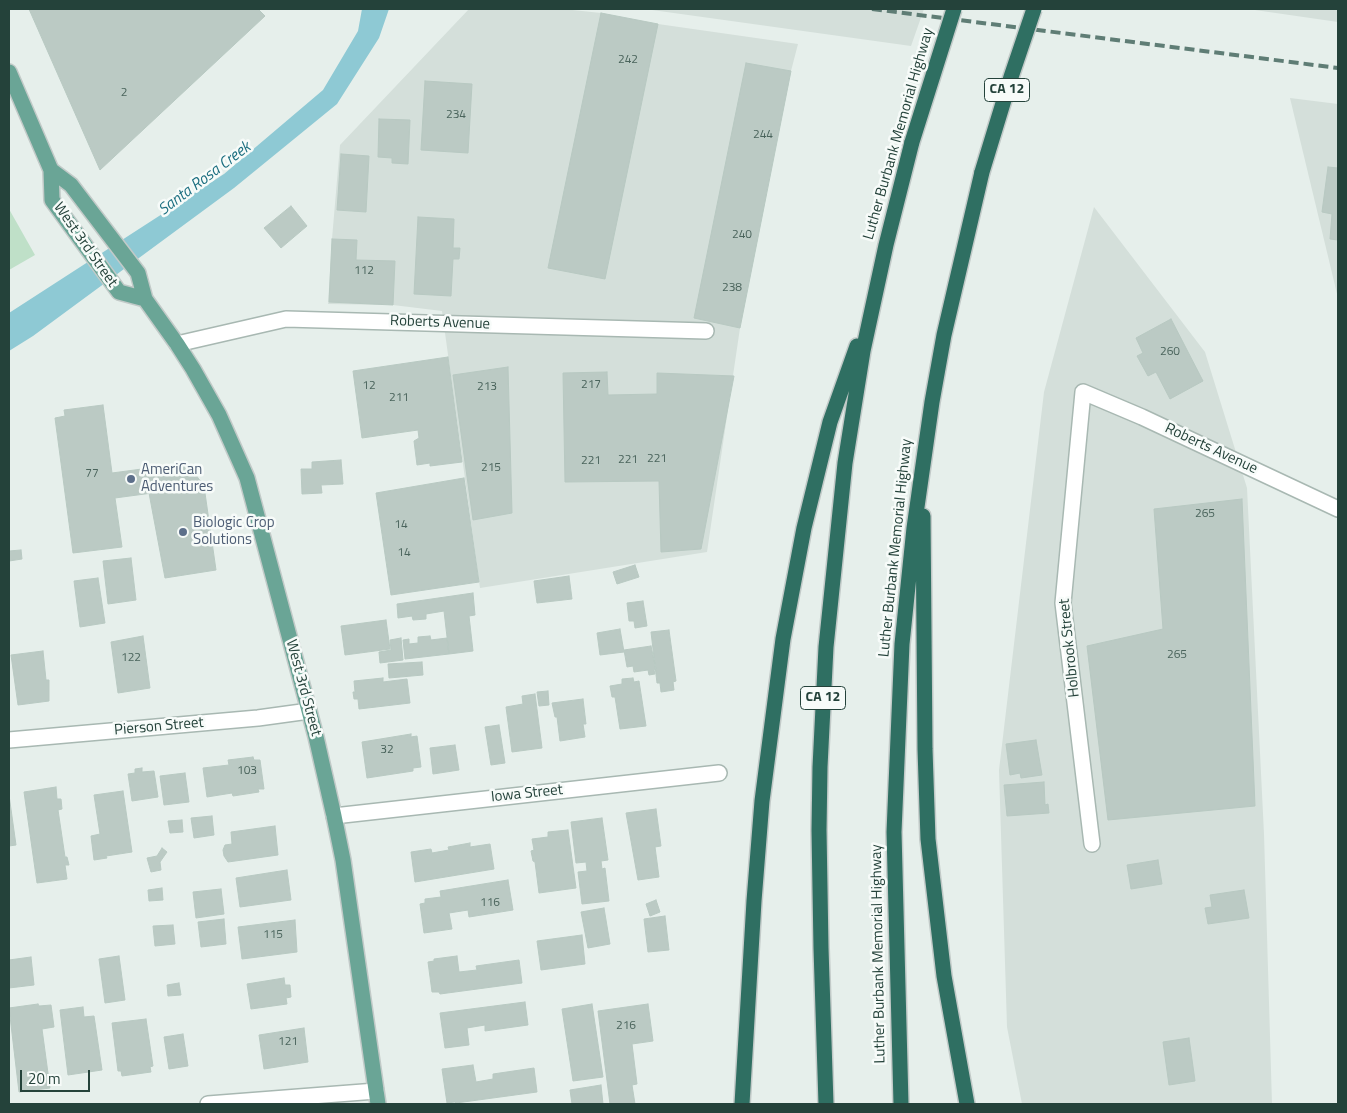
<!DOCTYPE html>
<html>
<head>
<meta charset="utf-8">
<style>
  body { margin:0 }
  #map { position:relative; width:1347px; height:1113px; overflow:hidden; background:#e6efeb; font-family:"Titillium Web",sans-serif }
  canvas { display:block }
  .frame { position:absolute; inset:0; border:10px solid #24423a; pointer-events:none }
  .scale { position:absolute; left:20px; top:1070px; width:70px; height:22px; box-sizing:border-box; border:2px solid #24423a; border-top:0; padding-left:6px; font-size:15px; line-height:18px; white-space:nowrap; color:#24423a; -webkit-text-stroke:4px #f7fbf9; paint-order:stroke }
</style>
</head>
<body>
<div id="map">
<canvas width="1347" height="1113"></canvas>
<div class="frame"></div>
<div class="scale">20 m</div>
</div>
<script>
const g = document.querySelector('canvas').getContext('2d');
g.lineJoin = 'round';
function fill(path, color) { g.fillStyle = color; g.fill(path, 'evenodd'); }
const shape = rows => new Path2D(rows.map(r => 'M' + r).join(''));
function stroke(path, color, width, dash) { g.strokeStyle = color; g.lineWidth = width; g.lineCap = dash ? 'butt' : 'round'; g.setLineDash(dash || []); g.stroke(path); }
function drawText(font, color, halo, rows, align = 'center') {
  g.font = font + ' "Titillium Web",sans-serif'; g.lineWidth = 5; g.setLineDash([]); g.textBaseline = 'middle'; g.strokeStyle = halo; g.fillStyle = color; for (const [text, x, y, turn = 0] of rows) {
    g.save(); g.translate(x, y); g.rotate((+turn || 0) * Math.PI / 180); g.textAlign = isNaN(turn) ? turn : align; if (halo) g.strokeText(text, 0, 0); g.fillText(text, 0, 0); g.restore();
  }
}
fill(shape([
  [469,9,563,9,601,13,658,24,798,44,791,71,740,328,707,552,480,588,442,311,393,305,328,304,332,239,340,145],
  [645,9,924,9,911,46],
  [1248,9,1338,9,1338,22],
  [1290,98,1338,104,1338,298],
  [1094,207,1205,352,1247,488,1264,834,1272,1104,1022,1104,1007,1027,999,770,1044,392]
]), '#d4dfda');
fill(shape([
  [9,209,35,255,9,270]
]), '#bfe0c8');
fill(shape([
  [362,9,389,9,379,38,337,104,234,188,33,336,9,351,9,313,224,174,323,90,358,31]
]), '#8ec9d4');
const building = shape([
  [29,9,258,9,265,16,100,170,29,9],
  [601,13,658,24,605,279,548,268,601,13],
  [746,63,791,71,740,328,694,318,746,63],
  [425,81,472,84,468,153,421,150,425,81],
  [379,119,410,120,408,164,392,163,392,158,378,157,379,119],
  [341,154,369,156,366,212,337,210,341,154],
  [1328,167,1338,168,1338,240,1330,239,1332,214,1322,212,1328,167],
  [291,206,307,226,281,248,264,228,291,206],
  [418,217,454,219,453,248,460,248,459,259,453,259,451,296,414,294,418,217],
  [332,239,357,240,356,260,395,261,393,305,329,302,332,239],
  [1171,319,1203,381,1170,399,1156,372,1148,376,1137,356,1143,353,1136,338,1171,319],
  [448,357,462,462,430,466,430,463,417,465,414,441,419,438,418,430,362,438,353,371,448,357],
  [508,367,512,513,473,520,453,375,508,367],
  [607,372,608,395,657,394,657,373,734,376,701,549,661,552,659,481,565,482,563,373,607,372],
  [103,405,112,473,187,463,204,486,115,498,122,547,73,553,55,418,65,416,64,410,103,405],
  [341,460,343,484,321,485,322,493,302,494,301,469,312,469,312,462,341,460],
  [464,478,479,582,391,595,376,493,464,478],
  [204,486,216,570,165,578,149,493,204,486],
  [1242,499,1255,806,1108,820,1087,646,1163,629,1154,509,1242,499],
  [21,550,22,559,9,561,9,551,21,550],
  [131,558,136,600,108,604,103,561,131,558],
  [635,565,639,577,617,584,613,572,635,565],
  [569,576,572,599,537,603,534,581,569,576],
  [98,578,105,623,80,627,74,581,98,578],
  [473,593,475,615,469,616,473,651,449,654,444,611,426,614,426,619,413,620,412,616,398,618,397,604,473,593],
  [643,601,647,626,635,628,634,621,629,621,627,603,643,601],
  [386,620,390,649,345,655,341,626,386,620],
  [620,629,624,652,600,655,597,633,620,629],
  [669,630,676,681,673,682,674,690,661,692,660,683,657,683,651,632,669,630],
  [143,636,150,688,118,693,111,642,143,636],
  [430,636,431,640,447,638,449,654,405,659,403,640,409,639,409,644,418,643,418,637,430,636],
  [401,638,403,660,380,663,379,652,391,650,390,640,401,638],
  [651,646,656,669,654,670,655,674,649,675,648,670,634,672,633,666,627,667,624,650,651,646],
  [43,651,46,680,49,680,49,701,18,705,11,655,43,651],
  [422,662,423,675,389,678,388,664,422,662],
  [383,678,383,682,407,679,410,703,359,709,358,699,354,699,353,692,355,692,354,681,383,678],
  [633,678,634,682,639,681,646,726,620,729,615,697,612,697,610,686,622,684,622,679,633,678],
  [548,691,549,705,539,706,537,692,548,691],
  [535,694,542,748,512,752,506,707,523,704,522,696,535,694],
  [583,699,586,724,583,724,585,737,560,741,557,717,555,717,552,703,583,699],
  [499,725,505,763,491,765,485,727,499,725],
  [411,734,411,737,417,736,421,767,413,768,413,771,367,778,362,742,411,734],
  [1036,740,1042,775,1021,778,1020,773,1010,775,1006,744,1036,740],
  [455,745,459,770,433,774,430,748,455,745],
  [253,757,254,760,260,760,264,789,258,789,259,792,233,796,232,793,207,797,203,768,229,765,228,760,253,757],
  [142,768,142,772,154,771,158,797,132,801,128,774,135,773,135,769,142,768],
  [185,773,189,802,164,805,160,776,185,773],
  [1044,782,1045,805,1048,804,1049,813,1007,816,1004,785,1044,782],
  [56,787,57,799,61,799,62,809,58,810,65,857,67,857,69,865,65,865,67,879,37,883,24,792,56,787],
  [123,791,132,852,106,856,107,858,94,860,91,836,100,834,94,795,123,791],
  [9,795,16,845,9,846,9,795],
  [656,809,661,846,655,847,659,877,638,880,626,813,656,809],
  [212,816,214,835,194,838,191,818,212,816],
  [602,818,608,860,601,861,602,869,605,868,609,901,582,904,578,872,587,871,586,862,576,863,571,822,602,818],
  [182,820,183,832,170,833,168,821,182,820],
  [275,826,278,855,228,862,224,856,223,850,225,845,232,844,231,832,275,826],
  [568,830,576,888,539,893,535,862,533,861,531,851,534,850,532,839,548,837,548,832,568,830],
  [470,843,470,847,490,844,494,869,415,882,411,852,431,849,432,853,449,850,448,847,470,843],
  [162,848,167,852,160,862,161,870,151,872,147,858,157,856,162,848],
  [1158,860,1162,884,1131,889,1127,865,1158,860],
  [287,870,291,900,240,907,236,878,287,870],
  [508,880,513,910,469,917,468,910,449,913,452,929,424,933,420,904,425,903,425,899,441,897,440,891,508,880],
  [162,888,163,900,149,901,148,890,162,888],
  [221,889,224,914,196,918,193,892,221,889],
  [1244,890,1249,918,1208,924,1205,908,1212,907,1210,895,1244,890],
  [656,900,660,912,650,916,646,904,656,900],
  [604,908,610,944,588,948,581,912,604,908],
  [665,916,669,950,648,952,644,919,665,916],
  [224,919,226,944,201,947,198,922,224,919],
  [295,920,297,952,242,959,238,927,295,920],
  [173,925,175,944,155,946,153,926,173,925],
  [582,935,585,964,541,970,537,941,582,935],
  [119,956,125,1000,105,1003,99,959,119,956],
  [457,956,459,972,477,970,476,966,519,960,522,983,440,994,439,992,432,992,428,962,434,961,434,959,457,956],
  [31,957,34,985,9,988,9,960,31,957],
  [284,978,285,985,290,985,291,997,286,998,287,1004,251,1009,247,984,284,978],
  [179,983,181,995,168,996,167,985,179,983],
  [525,1002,528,1025,485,1031,485,1025,467,1028,469,1045,445,1048,440,1013,525,1002],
  [38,1004,39,1006,51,1005,54,1027,42,1029,50,1088,19,1092,9,1008,38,1004],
  [592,1004,603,1077,573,1081,562,1009,592,1004],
  [648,1004,653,1041,632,1044,637,1084,632,1085,635,1104,610,1104,598,1011,648,1004],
  [83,1007,84,1017,94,1016,102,1070,68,1075,60,1010,83,1007],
  [146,1019,153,1066,150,1067,151,1072,122,1076,121,1071,118,1071,112,1023,146,1019],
  [304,1028,308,1062,264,1069,259,1035,304,1028],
  [183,1034,188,1066,169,1069,164,1037,183,1034],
  [1189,1038,1195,1081,1169,1085,1163,1042,1189,1038],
  [473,1065,476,1082,493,1079,493,1074,534,1068,537,1092,456,1103,455,1102,447,1103,442,1069,473,1065],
  [601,1085,603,1104,572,1104,570,1090,601,1085]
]);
fill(building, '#bbcac4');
stroke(building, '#b8c9c2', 1);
const minor = shape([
  [177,344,286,319,706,331],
  [9,740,258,718,309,711],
  [334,816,719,773],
  [1092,844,1063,603,1083,392,1142,417,1338,509],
  [208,1104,376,1091]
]);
const major = shape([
  [9,72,51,170,52,200,119,292,145,299],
  [51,170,71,185,138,273,145,299,177,344,193,369,219,415,247,478,316,737,334,816,343,860,378,1104]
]);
const highway = shape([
  [923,516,925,749,928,839,944,976,967,1104],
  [742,1104,754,901,762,801,783,639,804,528,830,422,857,346],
  [826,1104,821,948,819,830,820,767,826,647,845,463,863,351,886,245,912,142],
  [901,1104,894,832,902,644,914,528,932,402,944,335,982,172]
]);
stroke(minor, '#a8b8b2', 18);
stroke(major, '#c2cac8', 18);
stroke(highway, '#c2cac8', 18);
stroke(minor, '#fff', 15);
stroke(major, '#6aa596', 15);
stroke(highway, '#2f6f62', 15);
stroke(shape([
  [872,9,1338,68]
]), '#5f7d75', 4, [10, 5]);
const highwayBridge = shape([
  [912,142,954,9],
  [982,172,1011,77,1034,9]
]);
stroke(highwayBridge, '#c2cac8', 18, []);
stroke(highwayBridge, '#2f6f62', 15);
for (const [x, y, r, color] of [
  [131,479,5,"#5c6f8a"],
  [183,532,5,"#5c6f8a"]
]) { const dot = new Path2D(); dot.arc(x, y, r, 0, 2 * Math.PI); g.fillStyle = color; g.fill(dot); stroke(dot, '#f7fbf9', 2); }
drawText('12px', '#4a645c', null, [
  ["242",628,60],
  ["2",124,93],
  ["234",456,115],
  ["244",763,135],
  ["240",742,235],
  ["112",364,271],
  ["238",732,288],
  ["260",1170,352],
  ["217",591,385],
  ["12",369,386],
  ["213",487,387],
  ["211",399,398],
  ["221",657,459],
  ["221",628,460],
  ["221",591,461],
  ["215",491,468],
  ["77",92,474],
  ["265",1205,514],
  ["14",401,525],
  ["14",404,553],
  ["265",1177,655],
  ["122",131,658],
  ["32",387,750],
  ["103",247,771],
  ["116",490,903],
  ["115",273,935],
  ["216",626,1026],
  ["121",288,1042]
]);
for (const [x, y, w] of [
  [1007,90,45],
  [823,698,45]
]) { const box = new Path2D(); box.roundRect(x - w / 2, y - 11.5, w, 23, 4); g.fillStyle = '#f7fbf9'; g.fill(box); stroke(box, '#24423a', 1); }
drawText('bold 14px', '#24423a', null, [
  ["CA 12",1007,90],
  ["CA 12",823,698]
]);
drawText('15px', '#24423a', '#f7fbf9', [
  ["Luther Burbank Memorial Highway",899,134,-74],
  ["West 3rd Street",85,245,55],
  ["Roberts Avenue",440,323,2],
  ["Roberts Avenue",1211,449,25],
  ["Luther Burbank Memorial Highway",896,548,-84],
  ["Holbrook Street",1070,648,-96],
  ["West 3rd Street",303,688,75],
  ["Pierson Street",159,727,-5],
  ["Iowa Street",527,794,-6],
  ["Luther Burbank Memorial Highway",879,954,-91]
]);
drawText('15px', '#4e5e75', '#f7fbf9', [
  ["AmeriCan",141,470],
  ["Adventures",141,487],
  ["Biologic Crop",193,523],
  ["Solutions",193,540]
], 'left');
drawText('italic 16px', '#1c6f80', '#f7fbf9', [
  ["Santa Rosa Creek",205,179,-37]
]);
</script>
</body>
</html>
